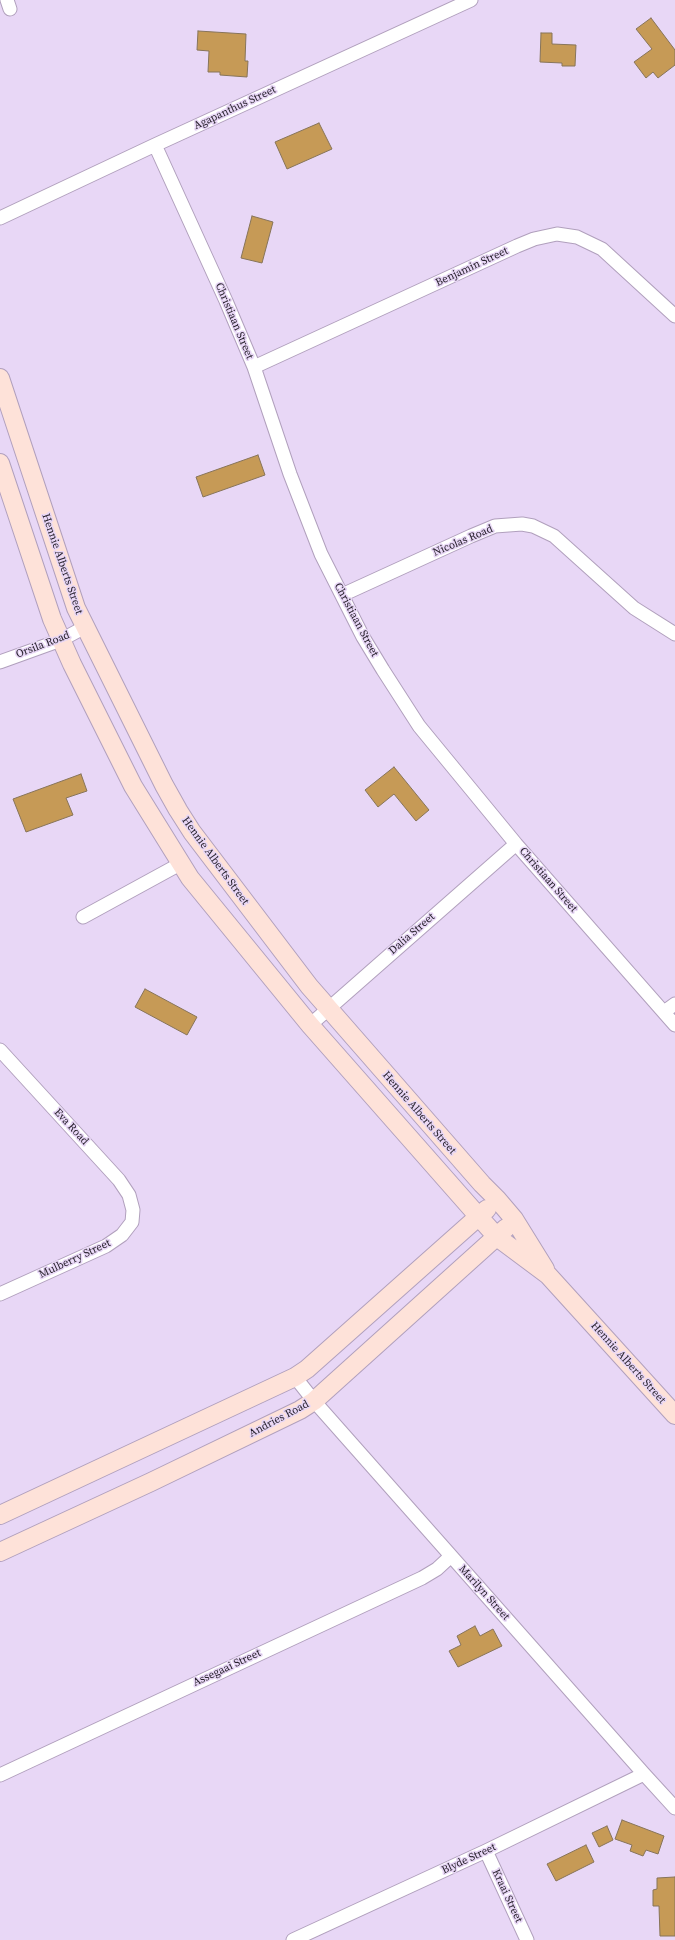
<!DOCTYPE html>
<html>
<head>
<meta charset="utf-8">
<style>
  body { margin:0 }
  canvas { display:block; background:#e8d7f6 }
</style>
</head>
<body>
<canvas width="675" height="1940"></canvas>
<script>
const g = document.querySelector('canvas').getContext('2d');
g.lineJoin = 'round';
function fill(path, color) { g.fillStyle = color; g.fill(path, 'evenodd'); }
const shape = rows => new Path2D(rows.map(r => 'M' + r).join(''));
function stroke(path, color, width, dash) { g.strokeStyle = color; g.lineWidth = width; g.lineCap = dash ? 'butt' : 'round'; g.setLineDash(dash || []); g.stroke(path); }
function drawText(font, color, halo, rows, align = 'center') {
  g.font = font + ' "Source Serif 4",serif'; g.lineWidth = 3; g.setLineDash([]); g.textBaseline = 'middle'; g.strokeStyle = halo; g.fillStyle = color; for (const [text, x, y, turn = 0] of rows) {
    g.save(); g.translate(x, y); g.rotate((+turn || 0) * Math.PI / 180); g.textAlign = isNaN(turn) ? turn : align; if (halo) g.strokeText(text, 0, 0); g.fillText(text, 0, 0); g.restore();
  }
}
const building = shape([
  [651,18,675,50,675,65,658,78,653,72,646,78,634,62,652,49,636,29,651,18],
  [198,31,246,34,245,61,248,61,247,77,220,75,220,72,208,72,209,51,197,50,198,31],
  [541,33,552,33,552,44,576,45,575,66,562,66,562,63,540,62,541,33],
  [319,123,332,149,287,169,275,142,319,123],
  [252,216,273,222,262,263,241,258,252,216],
  [258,455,265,475,203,497,196,477,258,455],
  [394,767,429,810,416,821,394,794,378,807,365,790,394,767],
  [81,774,87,791,66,798,73,815,26,832,13,799,81,774],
  [145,989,197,1017,187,1035,135,1007,145,989],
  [475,1626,480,1636,493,1629,502,1646,458,1667,449,1651,461,1645,457,1636,475,1626],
  [622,1820,664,1836,658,1854,646,1850,643,1856,630,1851,632,1845,615,1839,622,1820],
  [607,1826,613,1840,599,1847,592,1833,607,1826],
  [586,1845,594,1862,556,1881,547,1864,586,1845],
  [675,1877,675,1936,660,1936,659,1906,653,1906,653,1890,657,1889,657,1878,675,1877]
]);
fill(building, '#c69a56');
stroke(building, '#877459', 1);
const street = shape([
  [7,0,10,9],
  [155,145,226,301,254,367,290,474,321,554,363,637,383,670,419,726,516,844,675,1025],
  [0,218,155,145,471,0],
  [254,367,517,246,534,239,557,234,577,237,602,249,675,316],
  [342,595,471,536,495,526,522,524,533,526,554,536,634,608,675,634],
  [0,662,61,640,85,627],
  [83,917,180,864],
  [664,1012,675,1004],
  [310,1025,516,844],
  [0,1050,119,1180,129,1195,133,1210,132,1222,122,1235,106,1246,0,1294],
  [295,1377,314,1401,644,1774,675,1808],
  [0,1775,422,1578,437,1569,451,1556],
  [486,1851,527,1940],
  [293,1940,486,1851,644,1774]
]);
const secondary = shape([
  [0,378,76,608,164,785,178,810,192,832,309,986,482,1184,497,1199,514,1219,545,1269],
  [0,463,52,619,72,664,133,786,190,878,310,1025,479,1217,497,1237,548,1275,675,1415],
  [0,1515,295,1377,307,1369,487,1209],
  [0,1552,151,1482,300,1410,314,1401,506,1228]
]);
stroke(street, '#b1a0bd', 15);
stroke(secondary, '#b1a0bd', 20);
stroke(street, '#fff', 13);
stroke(secondary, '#fee2d9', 18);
drawText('11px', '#28222d', '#e8d7f6', [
  ["Agapanthus Street",235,108,-25],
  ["Benjamin Street",472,267,-25],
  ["Christiaan Street",234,321,67],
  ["Nicolas Road",463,541,-23],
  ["Hennie Alberts Street",62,564,71],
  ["Christiaan Street",356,620,62],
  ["Orsila Road",43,645,-21],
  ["Hennie Alberts Street",215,861,54],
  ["Christiaan Street",548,880,49],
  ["Dalia Street",412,934,-41],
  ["Hennie Alberts Street",419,1113,49],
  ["Eva Road",71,1127,47],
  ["Mulberry Street",75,1259,-25],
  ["Hennie Alberts Street",628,1363,48],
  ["Andries Road",279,1419,-28],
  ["Marilyn Street",484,1593,48],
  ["Assegaai Street",227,1668,-25],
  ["Blyde Street",469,1859,-25],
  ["Kraai Street",507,1896,65]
]);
</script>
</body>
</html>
